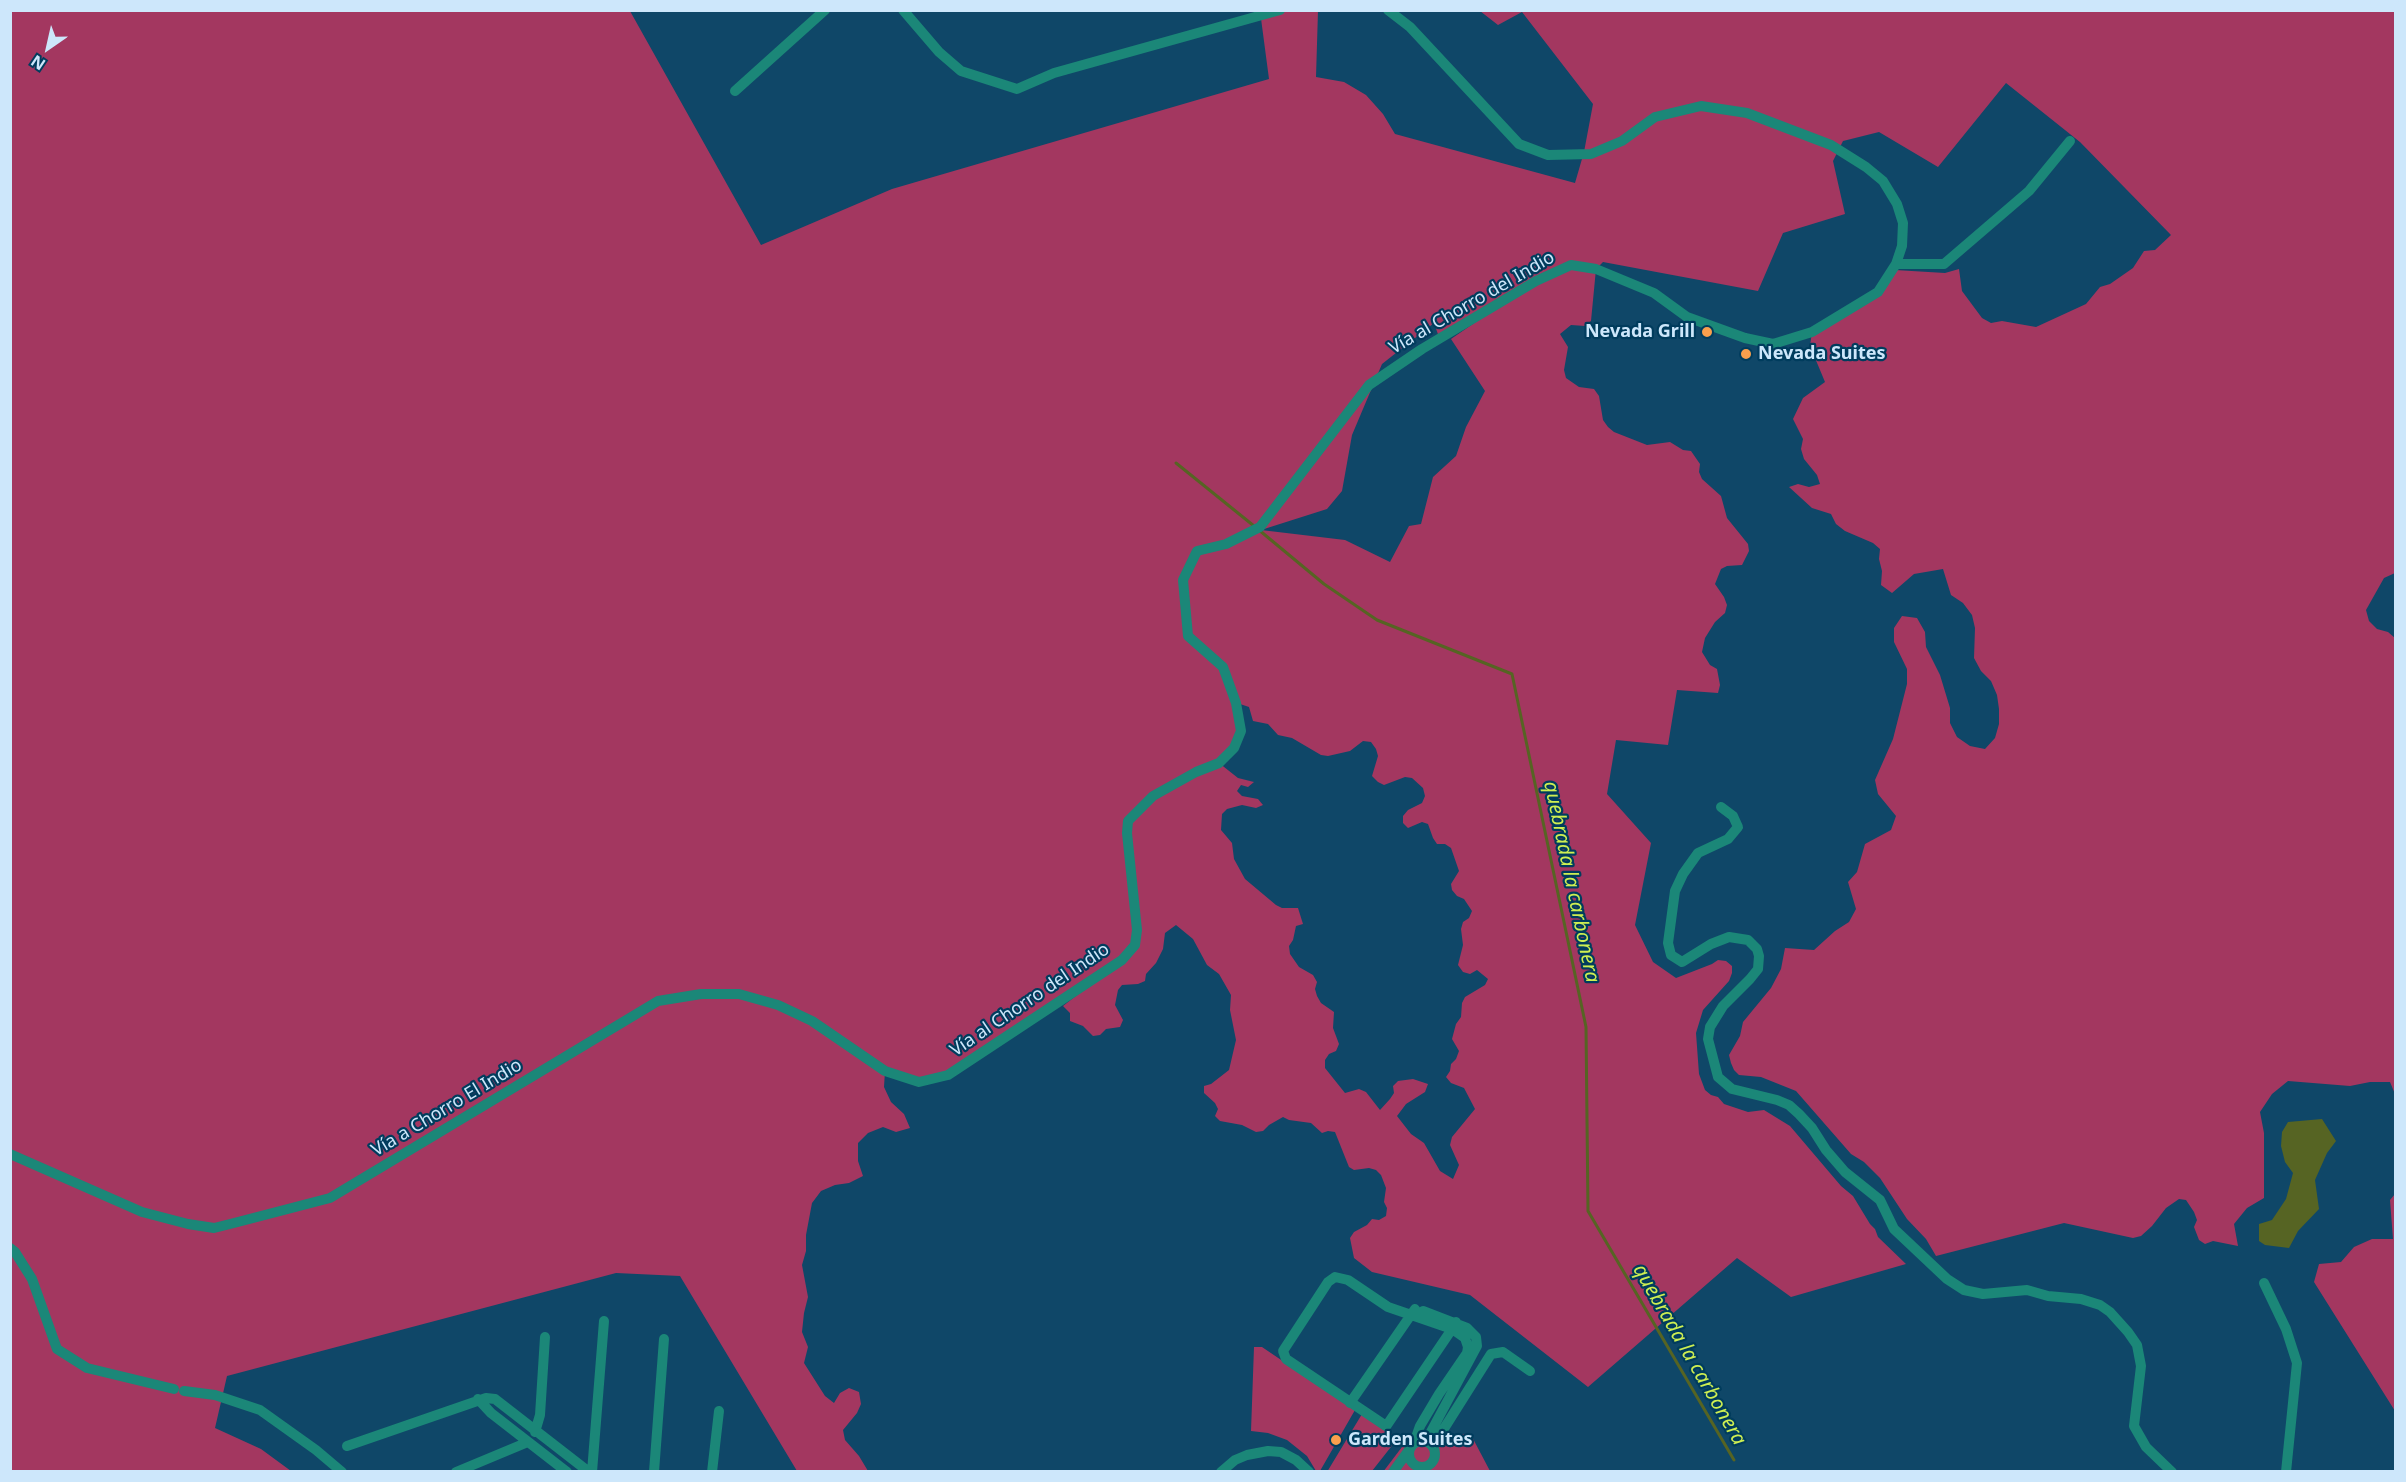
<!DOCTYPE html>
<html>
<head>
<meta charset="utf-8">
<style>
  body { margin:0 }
  #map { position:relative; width:2406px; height:1482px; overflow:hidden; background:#0f4768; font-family:"Noto Sans",sans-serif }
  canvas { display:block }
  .frame { position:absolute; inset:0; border:12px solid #cde7fb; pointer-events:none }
  .north { position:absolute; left:18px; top:18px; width:60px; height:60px; -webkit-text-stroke:4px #003c5d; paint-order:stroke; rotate:214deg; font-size:16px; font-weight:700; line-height:24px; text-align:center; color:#cde7fb }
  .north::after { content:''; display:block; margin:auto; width:21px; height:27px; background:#cde7fb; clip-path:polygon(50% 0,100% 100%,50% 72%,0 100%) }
</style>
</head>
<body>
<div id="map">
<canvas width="2406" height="1482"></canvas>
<div class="frame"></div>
<div class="north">N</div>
</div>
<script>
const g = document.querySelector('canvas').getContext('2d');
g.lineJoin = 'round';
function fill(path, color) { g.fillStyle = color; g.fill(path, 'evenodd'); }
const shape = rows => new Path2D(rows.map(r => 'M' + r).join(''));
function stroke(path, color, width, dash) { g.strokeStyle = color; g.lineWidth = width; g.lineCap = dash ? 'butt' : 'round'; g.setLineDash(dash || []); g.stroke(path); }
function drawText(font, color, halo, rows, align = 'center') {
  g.font = font + ' "Noto Sans",sans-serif'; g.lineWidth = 4.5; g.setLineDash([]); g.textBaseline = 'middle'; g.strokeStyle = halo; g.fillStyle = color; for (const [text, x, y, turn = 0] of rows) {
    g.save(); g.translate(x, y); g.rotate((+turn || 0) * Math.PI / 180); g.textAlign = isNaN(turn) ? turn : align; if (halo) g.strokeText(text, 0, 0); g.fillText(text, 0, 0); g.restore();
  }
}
fill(shape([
  [10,11,630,11,761,245,892,189,1269,79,1260,11,1318,11,1316,77,1344,82,1366,95,1383,114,1395,134,1575,183,1584,152,1593,104,1522,12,1498,25,1480,11,2395,11,2395,573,2384,578,2366,610,2369,621,2377,629,2388,632,2395,638,2395,1094,2390,1082,2370,1082,2350,1086,2288,1081,2272,1094,2260,1112,2264,1133,2264,1198,2247,1208,2234,1224,2238,1246,2213,1241,2205,1244,2199,1240,2194,1227,2197,1220,2194,1212,2186,1200,2179,1199,2166,1208,2152,1226,2141,1236,2133,1238,2064,1223,1936,1256,1926,1239,1907,1219,1880,1178,1864,1162,1851,1154,1796,1091,1761,1077,1739,1075,1734,1070,1731,1063,1729,1055,1740,1036,1743,1022,1771,988,1781,969,1785,948,1814,950,1835,931,1849,922,1856,909,1848,882,1857,872,1865,844,1891,830,1896,816,1878,794,1875,780,1893,739,1907,684,1907,669,1894,642,1894,628,1902,616,1917,618,1925,632,1926,647,1940,675,1950,708,1950,723,1957,737,1970,746,1985,749,1995,738,1999,724,1999,709,1997,695,1991,681,1981,671,1974,658,1975,628,1972,615,1963,603,1951,595,1943,569,1914,574,1892,593,1881,585,1882,571,1879,559,1880,549,1873,543,1845,531,1836,524,1831,514,1812,508,1789,487,1798,484,1809,487,1820,484,1817,475,1804,459,1801,449,1803,439,1793,419,1803,398,1825,382,1810,346,1812,332,1878,292,1895,270,1945,273,1959,269,1962,291,1982,318,1991,323,2002,321,2036,327,2086,304,2100,287,2110,284,2133,268,2144,251,2155,250,2171,235,2080,142,2006,83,1938,167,1879,132,1843,141,1833,161,1845,214,1783,233,1758,291,1603,262,1596,269,1591,321,1585,326,1571,325,1560,334,1568,347,1564,370,1566,378,1579,387,1594,389,1599,396,1603,420,1608,427,1614,432,1647,445,1670,442,1683,450,1691,451,1700,464,1699,472,1702,479,1721,496,1727,518,1748,544,1749,551,1742,565,1727,566,1721,569,1715,584,1724,597,1727,605,1725,613,1715,622,1705,638,1702,652,1710,665,1717,669,1720,685,1718,693,1677,690,1668,745,1616,740,1607,794,1651,843,1635,925,1653,962,1676,978,1712,964,1718,960,1726,961,1732,966,1732,973,1729,981,1703,1010,1696,1033,1699,1074,1705,1090,1711,1095,1718,1097,1724,1104,1748,1112,1764,1110,1790,1126,1841,1186,1853,1196,1870,1224,1875,1229,1878,1237,1906,1264,1791,1297,1737,1258,1588,1387,1470,1295,1372,1272,1354,1258,1350,1238,1354,1232,1367,1225,1372,1219,1379,1220,1386,1216,1387,1208,1384,1202,1386,1188,1381,1175,1376,1170,1369,1168,1354,1170,1349,1167,1335,1132,1328,1131,1322,1133,1311,1123,1289,1120,1283,1117,1269,1125,1263,1131,1256,1132,1242,1125,1220,1121,1215,1116,1218,1109,1215,1103,1204,1093,1204,1086,1211,1084,1229,1070,1236,1040,1230,1010,1231,995,1219,974,1207,965,1193,939,1176,925,1165,933,1163,949,1156,963,1146,974,1145,981,1138,984,1122,985,1118,990,1115,1005,1123,1020,1120,1027,1106,1029,1100,1035,1093,1036,1083,1026,1070,1021,1070,1013,1063,1006,1114,966,948,1075,919,1082,885,1071,884,1087,891,1102,904,1114,910,1128,896,1132,883,1127,868,1133,858,1143,858,1161,863,1176,849,1183,835,1185,821,1191,812,1203,806,1235,806,1251,802,1265,808,1297,804,1313,802,1332,808,1347,804,1363,825,1396,834,1403,840,1393,849,1388,859,1392,861,1404,857,1413,843,1430,845,1440,859,1456,868,1471,797,1471,680,1276,616,1273,227,1376,215,1428,261,1449,291,1471,11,1471],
  [1518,293,1451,339,1485,391,1466,427,1456,456,1433,477,1421,524,1409,526,1390,562,1345,540,1261,530,1327,509,1342,491,1352,435,1382,364,1434,323,1440,340],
  [1237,703,1249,707,1253,721,1268,724,1278,735,1292,738,1321,755,1328,756,1350,751,1363,741,1371,742,1376,749,1378,756,1372,776,1378,782,1384,785,1405,777,1412,778,1423,788,1425,796,1422,803,1408,810,1403,816,1403,823,1408,828,1422,822,1428,824,1433,838,1437,844,1445,844,1451,848,1459,871,1451,884,1452,890,1457,896,1464,899,1472,911,1469,918,1463,922,1461,929,1463,945,1458,965,1463,972,1470,974,1477,970,1488,979,1485,985,1465,997,1462,1003,1461,1017,1456,1024,1452,1039,1459,1051,1456,1059,1451,1064,1450,1071,1446,1077,1451,1083,1464,1088,1475,1109,1452,1137,1450,1145,1459,1165,1453,1179,1440,1171,1424,1143,1411,1134,1397,1116,1406,1104,1425,1092,1428,1084,1413,1079,1398,1081,1393,1086,1394,1093,1390,1099,1380,1110,1366,1092,1359,1089,1345,1093,1325,1068,1325,1060,1329,1054,1336,1051,1339,1044,1333,1028,1334,1012,1321,1003,1317,996,1315,989,1317,982,1313,975,1299,967,1290,954,1289,946,1293,940,1296,926,1303,924,1298,908,1282,908,1276,905,1245,879,1234,859,1232,843,1221,830,1222,814,1227,809,1242,805,1256,808,1263,805,1258,799,1242,796,1237,791,1241,785,1248,787,1254,782,1238,778,1219,763,1241,731],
  [2395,1194,2395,1411,2314,1282,2319,1264,2341,1262,2354,1247,2372,1239,2393,1239,2390,1200],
  [1254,1347,1262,1347,1355,1410,1320,1471,1316,1471,1307,1456,1287,1440,1268,1433,1251,1431],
  [1362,1414,1398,1438,1372,1471,1327,1472],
  [1470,1433,1490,1471,1383,1472,1405,1443]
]), '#a33760');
fill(shape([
  [2322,1119,2336,1141,2327,1153,2315,1180,2319,1209,2298,1231,2289,1248,2265,1245,2259,1241,2259,1224,2272,1220,2286,1199,2293,1173,2285,1162,2281,1146,2282,1132,2288,1122]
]), '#566423');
stroke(shape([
  [1176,463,1254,526],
  [1259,530,1324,584,1377,620,1512,674,1586,1027,1588,1211,1734,1460]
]), '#566423', 3);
stroke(shape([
  [903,10,939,52,961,71,1017,89,1054,73,1280,10],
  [735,91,825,10],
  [1896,264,1944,264,2029,191,2070,141],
  [1721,807,1733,816,1738,827,1728,839,1698,853,1683,874,1675,891,1668,943,1671,955,1682,962,1711,944,1729,937,1748,940,1757,949,1759,956,1758,969,1750,979,1723,1006,1710,1027,1708,1039,1718,1077,1732,1089,1777,1100,1789,1105,1799,1114,1812,1128,1826,1150,1845,1172,1880,1200,1894,1229,1947,1279,1964,1290,1983,1294,2027,1290,2048,1296,2081,1299,2100,1305,2110,1312,2128,1332,2137,1345,2141,1366,2134,1426,2146,1447,2172,1472],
  [10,1154,142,1212,188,1224,214,1228,234,1223,330,1198,658,1001,701,994,739,994,778,1005,812,1021,885,1071,919,1082,948,1075,1122,960,1135,945,1137,930,1127,833,1128,821,1153,796,1196,772,1219,763,1234,748,1241,731,1236,703,1223,667,1188,636,1183,580,1197,551,1226,544,1260,527,1369,385,1422,349,1536,281,1571,265,1596,269,1654,293,1687,317,1745,338,1773,344,1812,332,1878,292,1896,264,1902,246,1903,223,1897,204,1883,181,1866,167,1831,145,1747,113,1701,106,1655,117,1622,141,1591,154,1548,155,1519,144,1410,27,1388,10],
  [10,1248,15,1252,32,1279,57,1349,87,1368,174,1389],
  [2264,1283,2286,1329,2297,1363,2286,1472],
  [1423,1311,1467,1328,1476,1337,1477,1346,1426,1441],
  [184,1391,215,1395,260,1410,316,1450,342,1472],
  [478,1399,491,1413,567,1472],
  [1350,1403,1415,1309],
  [535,1432,540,1415,545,1337],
  '1409 1454a13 13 0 1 1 26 0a13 13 0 1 1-26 0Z',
  [1414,1443,1420,1426,1439,1394,1467,1353,1468,1347,1465,1338,1452,1329,1388,1307,1348,1280,1335,1277,1328,1282,1283,1351,1286,1359,1386,1426,1387,1425,1452,1329,1456,1322],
  [347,1446,486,1398,495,1399,589,1472],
  [1433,1446,1491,1354,1503,1352,1530,1371],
  [456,1472,528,1442],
  [592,1472,604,1321],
  [654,1472,664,1339],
  [712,1472,719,1411],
  [1221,1472,1235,1460,1247,1455,1268,1451,1281,1452,1296,1460,1309,1472],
  [1393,1472,1409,1450]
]), '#1b8778', 10);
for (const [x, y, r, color] of [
  [1707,332,6,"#f99f4d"],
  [1746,354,6,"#f99f4d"],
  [1336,1440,6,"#f99f4d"]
]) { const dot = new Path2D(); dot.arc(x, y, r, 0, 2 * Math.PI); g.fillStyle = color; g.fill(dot); stroke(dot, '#003c5d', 2); }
drawText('18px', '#cde7fb', '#003c5d', [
  ["Vía al Chorro del Indio",1472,303,-30],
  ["Vía al Chorro del Indio",1030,1000,-34],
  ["Vía a Chorro El Indio",447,1108,-31]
]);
drawText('bold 18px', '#cde7fb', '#003c5d', [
  ["Nevada Grill",1695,332,"right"],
  ["Nevada Suites",1758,354],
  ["Garden Suites",1348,1440]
], 'left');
drawText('italic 20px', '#ceef52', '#003c5d', [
  ["quebrada la carbonera",1571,882,78],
  ["quebrada la carbonera",1689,1355,60]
]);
</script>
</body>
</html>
